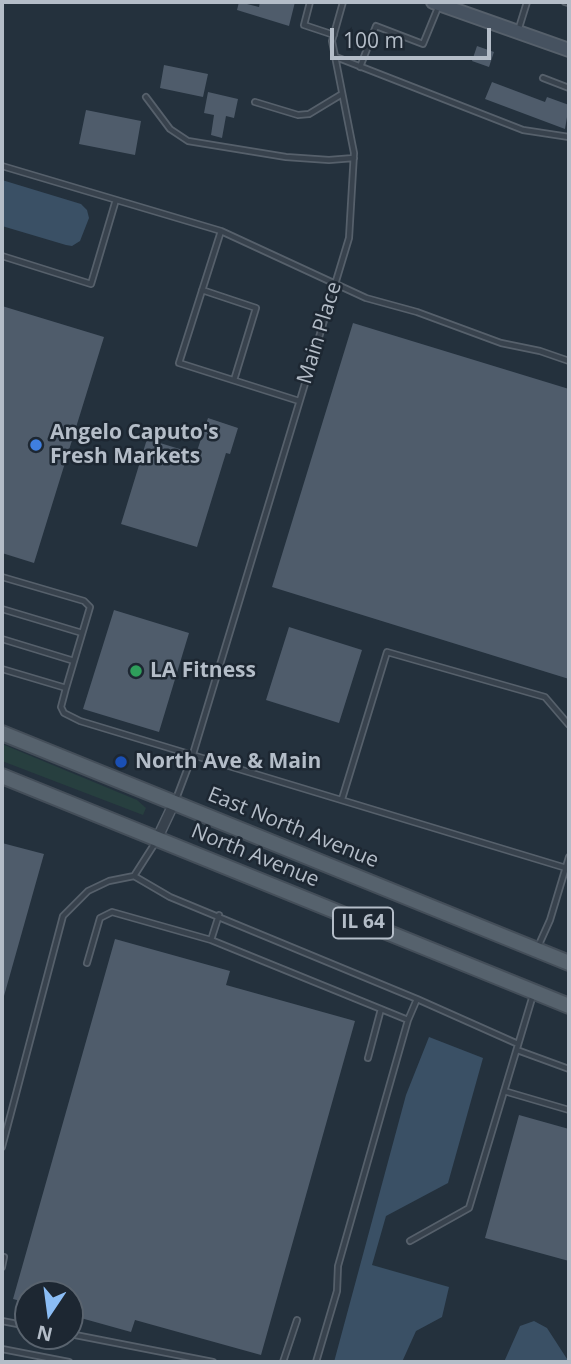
<!DOCTYPE html>
<html>
<head>
<meta charset="utf-8">
<style>
  body { margin:0 }
  #map { position:relative; width:571px; height:1364px; overflow:hidden; background:#24313d; font-family:"Open Sans",sans-serif }
  canvas { display:block }
  .frame { position:absolute; inset:0; border:4px solid #b4bdc8; pointer-events:none }
  .north { position:absolute; left:14px; top:1280px; width:70px; height:70px; box-sizing:border-box; background:#1d2732; border:2px solid #59636e; border-radius:50%; rotate:193deg; font-size:19px; font-weight:700; line-height:28px; text-align:center; color:#b4bdc8 }
  .north::after { content:''; display:block; margin:auto; width:24px; height:32px; background:#8bbdf5; clip-path:polygon(50% 0,100% 100%,50% 72%,0 100%) }
  .scale { position:absolute; left:330px; top:28px; width:161px; height:32px; box-sizing:border-box; border:4px solid #b4bdc8; border-top:0; padding-left:9px; font-size:21px; line-height:24px; white-space:nowrap; color:#b4bdc8; -webkit-text-stroke:5px #1d2732; paint-order:stroke }
</style>
</head>
<body>
<div id="map">
<canvas width="571" height="1364"></canvas>
<div class="frame"></div>
<div class="north">N</div>
<div class="scale">100 m</div>
</div>
<script>
const g = document.querySelector('canvas').getContext('2d');
g.lineJoin = 'round';
function fill(path, color) { g.fillStyle = color; g.fill(path, 'evenodd'); }
const shape = rows => new Path2D(rows.map(r => 'M' + r).join(''));
function stroke(path, color, width, dash) { g.strokeStyle = color; g.lineWidth = width; g.lineCap = dash ? 'butt' : 'round'; g.setLineDash(dash || []); g.stroke(path); }
function drawText(font, color, halo, rows, align = 'center') {
  g.font = font + ' "Open Sans",sans-serif'; g.lineWidth = 5; g.setLineDash([]); g.textBaseline = 'middle'; g.strokeStyle = halo; g.fillStyle = color; for (const [text, x, y, turn = 0] of rows) {
    g.save(); g.translate(x, y); g.rotate((+turn || 0) * Math.PI / 180); g.textAlign = isNaN(turn) ? turn : align; if (halo) g.strokeText(text, 0, 0); g.fillText(text, 0, 0); g.restore();
  }
}
fill(shape([
  [2,744,137,800,146,808,143,815,2,761]
]), '#273f3f');
fill(shape([
  [2,180,81,204,87,210,89,218,80,241,72,246,66,245,2,226],
  [429,1037,483,1058,448,1183,386,1216,372,1265,449,1287,442,1317,416,1331,402,1362,334,1362,406,1095],
  [534,1321,547,1328,569,1362,504,1362,520,1326]
]), '#3a5065');
fill(shape([
  [239,2,259,7,260,2,295,2,289,26,237,10],
  [477,46,494,52,489,67,472,61],
  [164,65,208,74,203,97,160,88],
  [492,82,545,102,547,97,569,105,565,129,485,99],
  [208,92,238,99,234,118,226,116,222,138,211,135,214,115,204,113],
  [86,110,141,121,135,155,79,144],
  [2,306,104,337,34,563,2,553],
  [353,323,569,389,569,679,272,587],
  [208,418,238,428,230,454,226,453,197,547,121,524,147,439,196,454],
  [114,610,189,633,159,732,83,709],
  [289,627,362,650,339,723,266,700],
  [2,843,44,854,4,996,2,996],
  [115,939,230,971,226,985,355,1021,261,1355,135,1320,131,1332,70,1315,70,1294,28,1294,28,1303,13,1299],
  [519,1115,569,1129,569,1261,485,1238]
]), '#4f5c6b');
const lane = shape([
  [310,2,304,25,334,35],
  [565,2,569,3],
  [518,31,527,2],
  [336,57,523,130,569,137],
  [360,67,376,26,423,44,439,5],
  [543,78,569,88],
  [146,97,170,129,188,141,286,157,329,160,354,158],
  [255,102,298,115,309,114,342,94],
  [2,166,221,231,366,298,417,312,501,343,540,351,569,361],
  [221,231,179,363,299,401],
  [2,256,91,284,115,203],
  [202,290,256,308,234,380],
  [2,577,84,601,90,607,66,688],
  [2,609,82,633],
  [2,639,74,661],
  [2,669,66,688,61,707,64,713,80,721,566,868],
  [176,799,193,754,349,238,354,153,332,41,343,2],
  [342,799,387,652,545,697,569,725],
  [134,876,170,897,417,999],
  [211,940,219,915],
  [537,949,550,920,569,857],
  [87,963,100,918,112,912,211,940,408,1020],
  [517,1050,569,1069],
  [368,1058,381,1009],
  [504,1091,569,1110],
  [2,1147,63,916,88,891,109,881,134,876,157,840],
  [410,1241,469,1208,533,995],
  [2,1267,4,1257],
  [2,1321,28,1326],
  [70,1334,213,1362],
  [2,1349,69,1362],
  [283,1362,297,1320],
  [316,1362,337,1291,338,1266,408,1020,417,999,518,1044]
]);
const street = shape([
  [157,839,174,803]
]);
const secondary = shape([
  [433,2,569,50]
]);
const primary = shape([
  [2,733,569,963],
  [2,776,569,1006]
]);
stroke(lane, '#56606b', 8);
stroke(street, '#56606b', 12);
stroke(secondary, '#56606b', 16);
stroke(primary, '#444e59', 18);
stroke(lane, '#38424d', 4.5);
stroke(street, '#38424d', 9);
stroke(secondary, '#465260', 12);
stroke(primary, '#56626d', 14);
for (const [x, y, r, color] of [
  [36,445,7,"#3f7fe0"],
  [136,671,7,"#2e9e5b"],
  [121,762,7,"#1a4fb4"]
]) { const dot = new Path2D(); dot.arc(x, y, r, 0, 2 * Math.PI); g.fillStyle = color; g.fill(dot); stroke(dot, '#1d2732', 2.5); }
for (const [x, y, w] of [
  [363,923,60]
]) { const box = new Path2D(); box.roundRect(x - w / 2, y - 15.5, w, 31, 5); g.fillStyle = '#1d2732'; g.fill(box); stroke(box, '#b4bdc8', 2); }
drawText('bold 19px', '#b4bdc8', null, [
  ["IL 64",363,923]
]);
drawText('21px', '#b4bdc8', '#1d2732', [
  ["Main Place",320,333,-73],
  ["East North Avenue",293,828,22],
  ["North Avenue",255,856,22]
]);
drawText('bold 21px', '#b4bdc8', '#1d2732', [
  ["Angelo Caputo's",50,433],
  ["Fresh Markets",50,457],
  ["LA Fitness",150,671],
  ["North Ave & Main",135,762]
], 'left');
</script>
</body>
</html>
